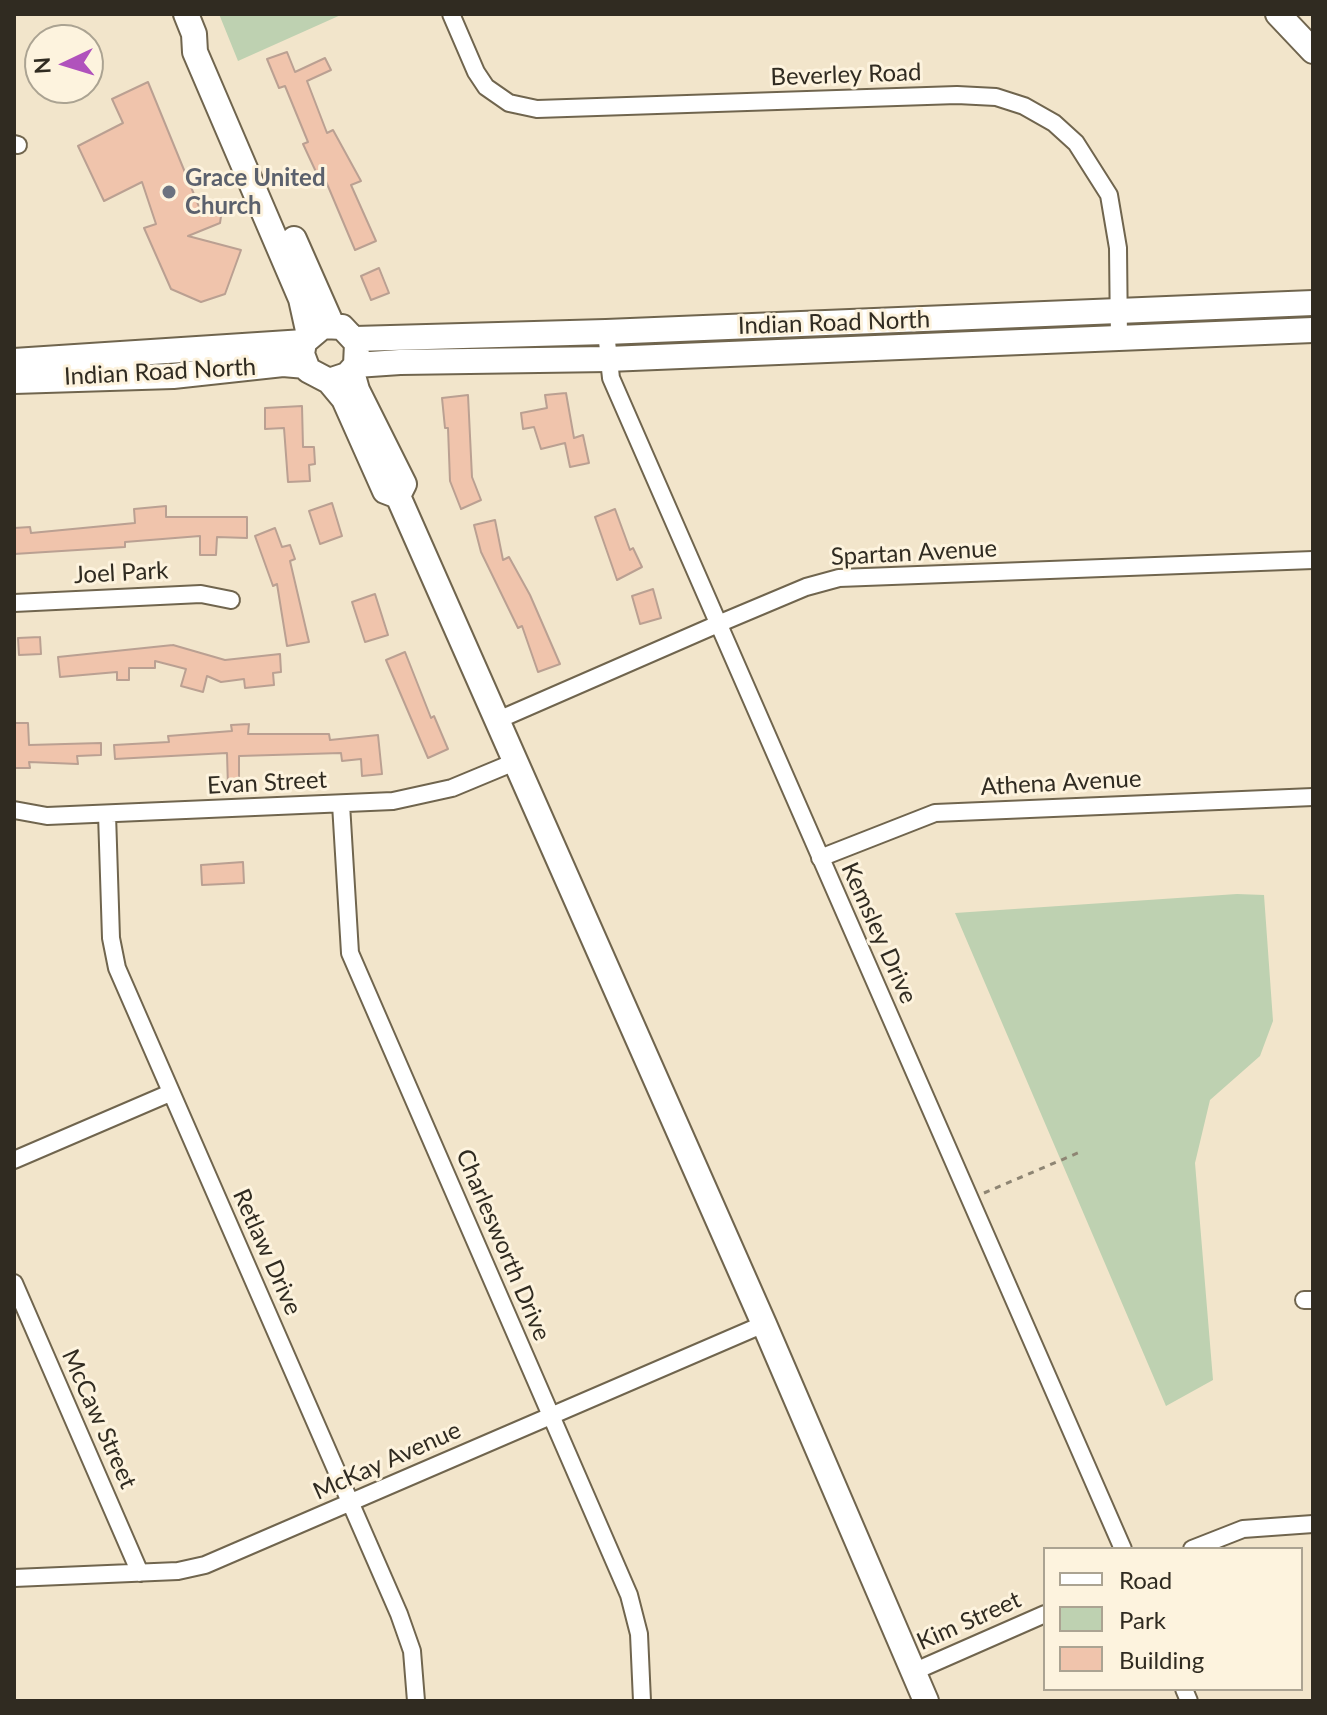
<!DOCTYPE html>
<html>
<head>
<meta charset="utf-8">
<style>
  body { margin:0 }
  #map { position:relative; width:1327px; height:1715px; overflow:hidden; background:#f2e5cb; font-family:Lato,sans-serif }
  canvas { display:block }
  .frame { position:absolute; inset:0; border:16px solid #302b21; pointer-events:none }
  .legend { position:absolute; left:1043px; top:1547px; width:260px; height:144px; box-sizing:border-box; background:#fdf3de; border:2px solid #aba392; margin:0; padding:10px 14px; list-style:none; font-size:24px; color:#302b21 }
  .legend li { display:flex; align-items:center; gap:16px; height:40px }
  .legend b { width:40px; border:2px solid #aba392 }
  .north { position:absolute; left:24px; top:24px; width:80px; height:80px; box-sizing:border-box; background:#fdf3de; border:2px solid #aba392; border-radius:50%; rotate:266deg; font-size:22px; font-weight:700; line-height:32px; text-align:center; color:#302b21 }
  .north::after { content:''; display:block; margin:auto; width:28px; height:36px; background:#b052bc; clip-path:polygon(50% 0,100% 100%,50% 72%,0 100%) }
</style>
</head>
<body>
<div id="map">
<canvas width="1327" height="1715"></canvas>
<div class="frame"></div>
<ul class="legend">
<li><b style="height:10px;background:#fff"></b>Road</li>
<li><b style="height:22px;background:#bed1b1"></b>Park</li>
<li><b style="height:22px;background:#f0c4ac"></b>Building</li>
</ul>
<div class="north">N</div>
</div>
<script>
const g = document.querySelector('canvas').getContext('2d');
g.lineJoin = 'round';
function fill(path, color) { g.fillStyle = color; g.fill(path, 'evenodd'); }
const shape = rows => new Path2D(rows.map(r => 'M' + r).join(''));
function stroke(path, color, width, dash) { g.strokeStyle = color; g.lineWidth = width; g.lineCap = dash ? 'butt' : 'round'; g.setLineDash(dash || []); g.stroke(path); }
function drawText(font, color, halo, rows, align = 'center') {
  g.font = font + ' Lato,sans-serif'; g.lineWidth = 6; g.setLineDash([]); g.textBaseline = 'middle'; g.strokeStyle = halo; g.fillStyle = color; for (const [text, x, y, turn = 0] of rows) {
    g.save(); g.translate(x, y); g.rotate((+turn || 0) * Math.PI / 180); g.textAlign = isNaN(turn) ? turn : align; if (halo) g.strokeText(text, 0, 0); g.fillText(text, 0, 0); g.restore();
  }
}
fill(shape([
  [219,14,343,14,238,61],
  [1237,894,1264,895,1273,1021,1260,1056,1210,1100,1195,1163,1213,1380,1166,1406,955,913]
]), '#bed1b1');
const building = shape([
  [287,52,295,72,325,58,331,70,307,81,327,133,333,130,361,181,351,185,376,241,355,250,322,172,317,174,303,144,308,142,285,86,279,88,267,59,287,52],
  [148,82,200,209,211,202,223,203,220,223,188,236,241,250,225,294,201,302,171,289,144,228,156,224,142,182,104,201,78,146,123,123,112,99,148,82],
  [379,268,389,293,371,300,361,276,379,268],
  [566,393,574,438,583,435,589,463,570,467,565,443,541,449,534,427,523,429,521,413,547,408,545,395,566,393],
  [468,395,472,477,481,500,461,509,450,481,448,428,445,428,442,398,468,395],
  [302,406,303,447,314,447,315,464,309,465,310,481,288,482,284,428,265,429,265,408,302,406],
  [332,503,342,536,320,544,309,511,332,503],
  [166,506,166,517,247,517,247,538,217,537,216,555,200,555,200,536,125,542,125,547,14,554,14,528,30,527,31,533,135,523,134,509,166,506],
  [615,509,630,550,633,548,642,567,617,580,595,517,615,509],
  [495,520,503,560,509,557,530,595,560,664,538,672,522,626,518,628,481,552,474,525,495,520],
  [275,528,282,547,290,545,295,559,290,561,309,642,287,646,277,584,273,586,255,536,275,528],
  [653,589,661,618,640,624,632,596,653,589],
  [375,594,388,635,365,642,352,602,375,594],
  [40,637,41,654,19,655,18,638,40,637],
  [173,645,225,660,280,654,281,672,273,673,274,685,245,688,244,679,221,682,207,676,203,692,181,686,186,669,155,661,155,668,129,668,129,680,117,680,117,672,60,677,58,657,173,645],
  [405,652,431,718,434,716,448,749,428,758,386,660,405,652],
  [14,723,28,723,29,745,101,743,101,755,77,756,78,764,29,762,30,768,14,768,14,723],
  [249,724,248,734,329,734,330,740,378,735,382,774,362,776,361,759,342,761,341,753,239,756,239,787,228,788,227,753,115,759,114,745,169,742,168,736,232,731,231,725,249,724],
  [243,862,244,883,202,885,201,865,243,862]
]);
fill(building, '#f0c4ac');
stroke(building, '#baa092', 2);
const street = shape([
  [451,14,476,72,486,87,509,103,537,109,957,95,996,97,1024,106,1054,123,1076,143,1109,195,1118,248,1119,339],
  [14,144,18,145],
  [606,332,611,378,1123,1549],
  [14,603,201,594,231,600],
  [498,720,718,624,806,587,839,578,1313,560],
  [341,804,350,953,629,1595,639,1634,642,1701],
  [14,810,47,816,393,801,452,788,517,761],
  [107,814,111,938,117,968,399,1614,412,1651,416,1701],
  [820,858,935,813,1313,797],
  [14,1160,170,1093],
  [14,1283,140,1573],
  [1304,1300,1313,1300],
  [1192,1549,1243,1529,1313,1524],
  [14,1578,178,1571,205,1565,764,1324],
  [913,1672,1045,1614],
  [1184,1689,1189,1701]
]);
const secondary = shape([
  [186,14,194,34,195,52,301,299,309,335],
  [1278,14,1313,51],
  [294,239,332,325],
  [355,339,606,332,1313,303],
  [14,361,304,342],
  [356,365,357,343,342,327,323,326,304,342,302,354,308,370,329,381,347,375,356,365,400,362,608,359,1313,330],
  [352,372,357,390,404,484,398,496],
  [14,381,173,376,283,364,306,366],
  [329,381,344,399,385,491,398,496,764,1324,926,1701]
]);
stroke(street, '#70654e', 20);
stroke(secondary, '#70654e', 28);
stroke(shape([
  [984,1193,1080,1152]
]), '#8e8573', 3, [6, 6]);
stroke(street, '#fff', 16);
stroke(secondary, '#fff', 24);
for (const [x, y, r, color] of [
  [169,192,8,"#6b7280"]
]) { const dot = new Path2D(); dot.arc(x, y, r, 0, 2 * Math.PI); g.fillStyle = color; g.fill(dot); stroke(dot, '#fdf3de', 3); }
drawText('24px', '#302b21', '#fdf3de', [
  ["Beverley Road",846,75,-2],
  ["Indian Road North",834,323,-2],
  ["Indian Road North",160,372,-3],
  ["Spartan Avenue",914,553,-3],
  ["Joel Park",121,573,-3],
  ["Evan Street",267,783,-3],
  ["Athena Avenue",1061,783,-3],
  ["Kemsley Drive",879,933,66],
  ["Charlesworth Drive",503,1245,67],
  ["Retlaw Drive",267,1252,66],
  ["McCaw Street",99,1419,66],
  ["McKay Avenue",387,1461,-24],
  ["Kim Street",969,1621,-24]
]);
drawText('bold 24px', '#5b616d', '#fdf3de', [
  ["Grace United",185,178],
  ["Church",185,206]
], 'left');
</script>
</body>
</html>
